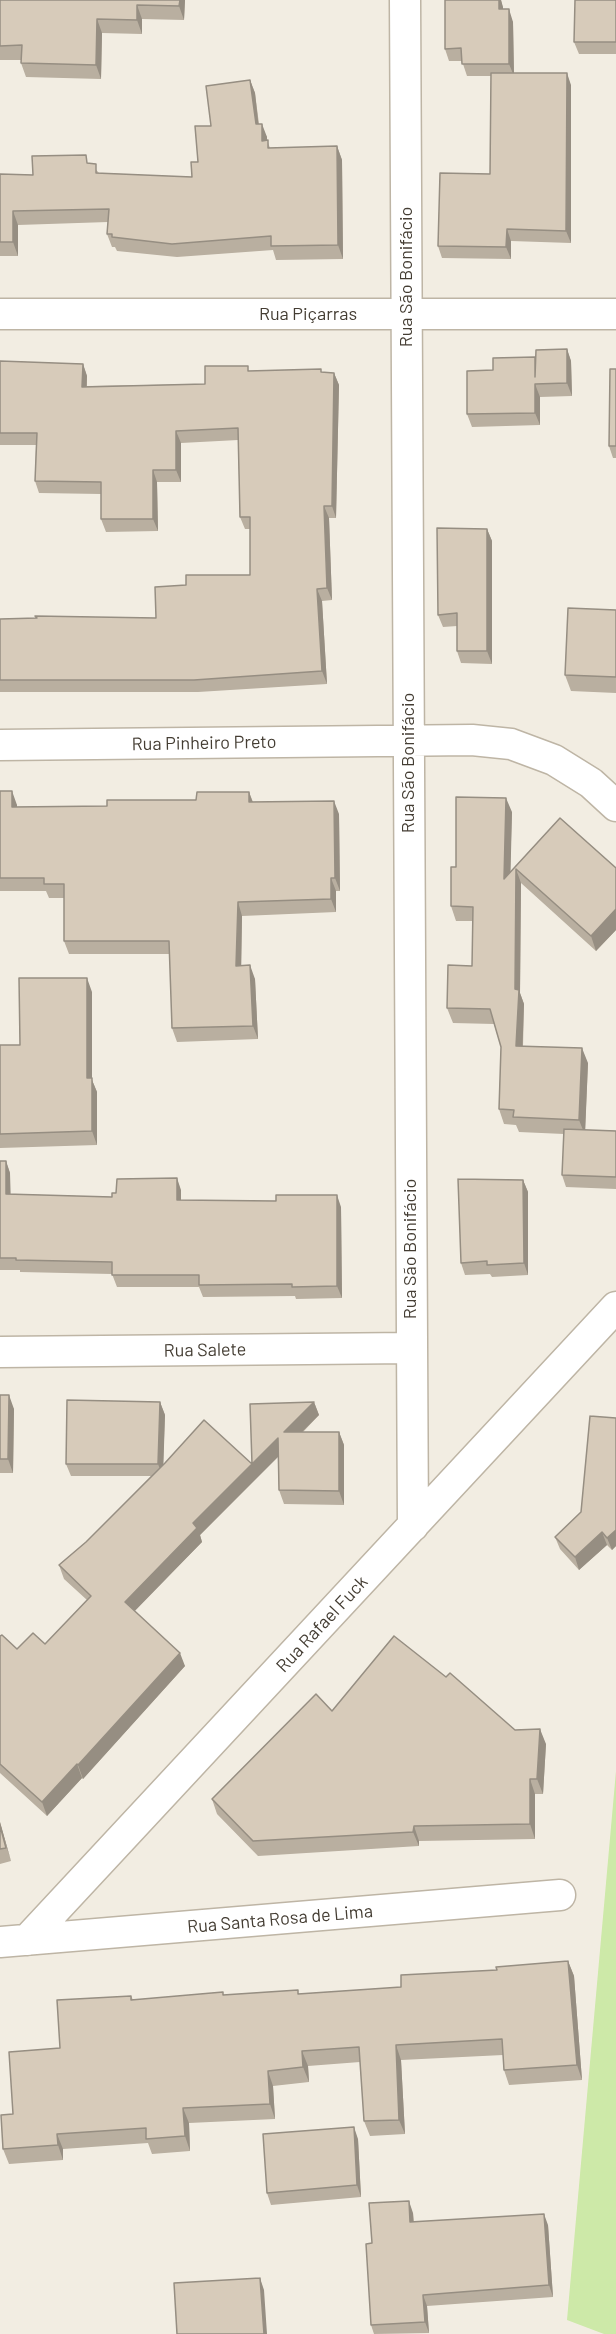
<!DOCTYPE html>
<html>
<head>
<meta charset="utf-8">
<style>
  body { margin:0 }
  canvas { display:block; background:#f2ede2 }
</style>
</head>
<body>
<canvas width="616" height="2334"></canvas>
<script>
const g = document.querySelector('canvas').getContext('2d');
g.lineJoin = 'round';
function fill(path, color) { g.fillStyle = color; g.fill(path, 'evenodd'); }
const shape = rows => new Path2D(rows.map(r => 'M' + r).join(''));
function stroke(path, color, width, dash) { g.strokeStyle = color; g.lineWidth = width; g.lineCap = dash ? 'butt' : 'round'; g.setLineDash(dash || []); g.stroke(path); }
function drawText(font, color, halo, rows, align = 'center') {
  g.font = font + ' Barlow,sans-serif'; g.lineWidth = 6; g.setLineDash([]); g.textBaseline = 'middle'; g.strokeStyle = halo; g.fillStyle = color; for (const [text, x, y, turn = 0] of rows) {
    g.save(); g.translate(x, y); g.rotate((+turn || 0) * Math.PI / 180); g.textAlign = isNaN(turn) ? turn : align; if (halo) g.strokeText(text, 0, 0); g.fillText(text, 0, 0); g.restore();
  }
}
fill(shape([
  [616,1771,616,2334,604,2334,567,2320]
]), '#cde9a8');
const minor = shape([
  [405,0,413,1526],
  [0,314,616,314],
  [0,745,472,740,511,744,554,760,591,783,616,806],
  [0,1352,410,1348],
  [27,1940,616,1307],
  [0,1942,560,1895]
]);
stroke(minor, '#beb5a5', 33);
stroke(minor, '#fff', 30);
fill(shape([
  [0,0,185,0,184,20,142,19,142,34,102,33,101,79,26,77,21,63,21,60,0,60],
  [445,0,501,0,503,9,513,22,514,73,571,85,571,243,511,241,511,259,442,258,438,246,490,174,491,76,467,76,462,61,449,61,445,49],
  [616,0,616,54,579,54,574,42],
  [250,80,255,93,259,124,267,137,267,140,270,148,337,146,342,160,343,259,276,260,273,250,177,257,117,251,115,247,112,247,107,234,108,222,18,225,18,256,0,256,0,174,33,175,90,163,99,173,192,177,211,126],
  [567,349,571,361,572,396,540,397,540,425,472,427,467,414,493,370,535,357,536,360],
  [0,361,83,364,87,376,87,386,205,384,250,371,334,373,339,385,336,518,329,518,332,600,322,601,327,684,198,692,0,692,0,619,36,618,35,616,156,618,186,585,250,575,250,529,245,529,240,517,238,440,181,443,181,482,157,482,158,531,106,532,101,519,101,494,39,493,35,481,36,445,0,445],
  [616,369,616,458,613,458,609,446],
  [487,529,492,541,492,664,461,663,457,651,457,626,443,627,438,615],
  [616,610,616,693,571,691,565,675],
  [0,791,17,805,17,807,107,806,196,800,249,792,253,802,339,814,340,891,336,891,336,912,242,916,241,966,255,979,258,1039,177,1042,172,1028,170,954,69,954,64,941,64,898,49,898,46,891,0,891],
  [512,812,510,872,560,818,616,868,616,930,596,951,521,883,520,993,524,1004,523,1047,588,1063,585,1130,616,1131,616,1189,566,1187,562,1175,564,1134,519,1132,516,1125,504,1124,499,1109,501,1047,494,1024,453,1023,447,1008,472,966,472,921,456,921,451,906,456,867],
  [92,992,92,1080,97,1092,97,1145,0,1148,0,1045,20,1045],
  [0,1161,6,1161,10,1173,10,1194,112,1197,181,1190,181,1200,341,1207,342,1298,296,1299,295,1296,203,1297,199,1287,117,1287,112,1274,20,1272,20,1270,0,1270],
  [523,1180,528,1192,528,1275,492,1277,490,1274,465,1275,461,1263],
  [0,1395,14,1409,13,1473,0,1473],
  [160,1402,165,1415,163,1464,252,1464,314,1402,319,1415,303,1432,339,1432,344,1445,344,1505,284,1504,279,1490,278,1456,200,1535,202,1542,134,1611,185,1666,83,1779,82,1778,47,1816,0,1773,0,1636,17,1649,45,1644,87,1600,64,1579,59,1565,86,1542,151,1476,71,1476,66,1464],
  [616,1418,616,1546,612,1550,607,1545,579,1570,560,1549,555,1537,581,1512],
  [446,1677,515,1730,546,1744,543,1794,535,1794,535,1839,419,1841,419,1846,258,1856,217,1814,212,1799,332,1711],
  [0,1822,11,1861,0,1864],
  [568,1961,574,1976,582,2080,509,2085,504,2070,503,2055,401,2060,405,2134,370,2136,364,2121,360,2062,308,2066,309,2082,273,2086,275,2119,189,2123,190,2151,152,2154,148,2143,63,2149,63,2160,9,2164,3,2149,13,2114,131,1996,133,2000,224,1995,299,1994,401,1987,497,1970],
  [358,2139,361,2197,271,2205,267,2193],
  [413,2213,414,2222,548,2225,553,2297,427,2306,429,2333,374,2334,371,2325,372,2243]
]), '#b9afa0');
fill(shape([
  [180,0,185,0,184,20,179,6],
  [499,0,501,0,503,7,503,22,499,9],
  [137,5,142,19,142,34,137,20],
  [509,9,513,22,514,76,509,64],
  [97,19,102,33,101,79,96,65],
  [567,73,571,85,571,243,566,231],
  [250,80,255,93,260,138,256,124],
  [262,124,267,137,267,154,262,141],
  [337,146,342,160,343,259,338,245],
  [13,211,18,225,18,256,13,242],
  [507,229,511,241,511,259,506,247],
  [567,349,571,361,572,396,567,383],
  [83,364,87,376,86,399,82,387],
  [334,373,339,385,336,518,332,506],
  [535,384,540,397,540,425,535,413],
  [176,431,181,443,181,482,176,470],
  [153,470,157,482,158,531,153,519],
  [324,506,329,518,332,600,327,588],
  [487,529,492,541,492,664,487,651],
  [317,589,322,601,327,684,322,671],
  [12,791,17,805,17,821,12,807],
  [249,792,254,806,249,802],
  [506,798,512,812,510,894,504,879],
  [334,801,339,814,340,891,335,878],
  [516,869,521,883,520,993,524,1004,522,1061,516,1046,515,989],
  [331,878,336,891,336,912,331,899],
  [238,902,242,916,241,979,236,966],
  [616,909,616,930,596,951,591,936],
  [250,965,255,979,258,1039,253,1026],
  [87,978,92,992,92,1080,97,1092,97,1145,92,1131,87,1078],
  [582,1048,588,1063,585,1135,579,1120],
  [6,1161,10,1173,11,1206,6,1194],
  [177,1178,181,1190,181,1212,177,1200],
  [523,1180,528,1192,528,1275,524,1263],
  [337,1195,341,1207,342,1298,337,1286],
  [9,1395,14,1409,13,1473,8,1459],
  [160,1402,165,1415,163,1477,158,1464],
  [314,1402,319,1415,289,1445,284,1432],
  [339,1432,344,1445,344,1505,339,1491],
  [278,1438,283,1452,200,1535,202,1542,130,1616,125,1602,193,1523],
  [616,1530,616,1546,612,1550,607,1538],
  [602,1532,607,1545,579,1570,575,1557],
  [180,1653,185,1666,83,1779,78,1765],
  [540,1729,546,1744,543,1794,537,1779],
  [77,1764,82,1778,47,1816,42,1802],
  [530,1779,535,1794,535,1839,530,1824],
  [0,1822,11,1861,0,1826],
  [414,1826,419,1841,419,1846,413,1832],
  [568,1961,574,1976,582,2080,577,2065],
  [396,2045,401,2060,405,2134,399,2120],
  [302,2051,308,2066,309,2082,303,2067],
  [268,2071,273,2086,275,2119,270,2104],
  [183,2108,189,2123,190,2151,185,2136],
  [354,2127,358,2139,361,2197,357,2185],
  [57,2134,63,2149,63,2160,58,2145],
  [409,2201,413,2213,414,2234,410,2222],
  [544,2214,548,2225,553,2297,549,2285],
  [260,2278,264,2290,267,2334,264,2334],
  [423,2295,427,2306,429,2333,425,2322]
]), '#968e82');
const building = shape([
  [0,0,180,0,179,6,137,5,137,20,97,19,96,65,21,63,22,45,0,46,0,0],
  [445,0,499,0,499,9,509,9,509,64,462,64,461,48,445,49,445,0],
  [575,0,616,0,616,42,574,42,575,0],
  [491,73,567,73,566,231,507,229,506,247,438,246,440,173,490,174,491,73],
  [250,80,256,124,262,124,262,141,268,140,268,148,337,146,338,245,271,246,271,236,172,244,112,237,112,234,107,234,109,209,13,211,13,242,0,242,0,174,33,175,32,156,86,155,87,163,96,164,96,173,192,177,191,162,198,162,195,126,211,126,206,86,250,80],
  [567,349,567,383,535,384,535,413,467,414,467,371,493,370,493,358,535,357,535,377,536,350,567,349],
  [0,361,83,364,82,387,205,384,205,366,248,366,248,371,321,369,321,372,334,373,332,506,324,506,327,588,317,589,322,671,194,680,0,680,0,619,37,618,35,616,156,618,155,587,186,585,186,575,250,575,250,517,240,517,238,428,176,431,176,470,153,470,153,519,101,519,101,482,35,481,37,433,0,433,0,361],
  [610,369,616,369,616,446,609,446,610,369],
  [437,528,487,529,487,651,457,651,457,613,438,615,437,528],
  [568,608,616,610,616,677,565,675,568,608],
  [0,791,12,791,12,807,107,806,107,800,196,800,197,792,249,792,249,802,334,801,335,878,331,878,331,899,238,902,236,966,250,965,253,1026,172,1028,169,941,64,941,64,884,44,884,44,878,0,878,0,791],
  [456,797,506,798,504,879,560,818,616,868,616,909,591,936,516,869,515,989,519,990,516,1046,582,1048,579,1120,513,1117,514,1110,499,1109,501,1047,490,1009,447,1008,448,965,472,966,473,907,451,906,451,867,456,867,456,797],
  [19,978,87,978,87,1078,92,1078,92,1131,0,1134,0,1045,20,1045,19,978],
  [564,1129,616,1131,616,1177,562,1175,564,1129],
  [0,1161,6,1161,6,1194,112,1197,112,1193,116,1193,117,1179,177,1178,177,1200,276,1201,276,1195,337,1195,337,1286,292,1287,292,1284,199,1285,199,1275,112,1275,112,1262,16,1260,16,1258,0,1258,0,1161],
  [458,1179,523,1180,524,1263,487,1265,487,1261,461,1263,458,1179],
  [0,1395,9,1395,8,1459,0,1459,0,1395],
  [67,1400,160,1402,158,1464,66,1464,67,1400],
  [314,1402,284,1432,339,1432,339,1491,279,1490,278,1438,193,1523,197,1528,125,1602,180,1653,78,1765,77,1764,42,1802,0,1764,0,1636,2,1635,17,1649,33,1633,45,1644,91,1596,59,1565,86,1542,165,1463,204,1420,252,1464,250,1404,314,1402],
  [590,1416,616,1418,616,1530,607,1538,602,1532,575,1557,555,1537,581,1512,590,1416],
  [394,1636,446,1677,450,1673,515,1730,540,1729,537,1779,530,1779,530,1824,414,1826,413,1832,253,1841,212,1799,316,1694,332,1711,394,1636],
  [0,1826,6,1848,0,1849,0,1826],
  [568,1961,577,2065,504,2070,502,2039,396,2045,399,2120,364,2121,359,2047,302,2051,303,2067,268,2071,270,2104,183,2108,185,2136,146,2139,146,2128,57,2134,58,2145,3,2149,1,2115,13,2114,9,2052,60,2048,57,2000,131,1996,131,2000,223,1992,223,1995,298,1990,298,1994,401,1987,401,1975,497,1970,496,1967,568,1961],
  [354,2127,357,2185,267,2193,263,2134,354,2127],
  [409,2201,410,2222,544,2214,549,2285,423,2295,425,2322,371,2325,366,2244,372,2243,369,2203,409,2201],
  [260,2278,264,2334,177,2334,174,2283,260,2278]
]);
fill(building, '#d7cbba');
stroke(building, '#968e82', 1.5);
drawText('18px', '#443d33', '#fff', [
  ["Rua São Bonifácio",406,277,-90],
  ["Rua Piçarras",308,314],
  ["Rua Pinheiro Preto",204,743,-1],
  ["Rua São Bonifácio",408,763,-90],
  ["Rua São Bonifácio",410,1249,-90],
  ["Rua Salete",205,1350,-1],
  ["Rua Rafael Fuck",322,1624,-47],
  ["Rua Santa Rosa de Lima",280,1919,-5]
]);
</script>
</body>
</html>
